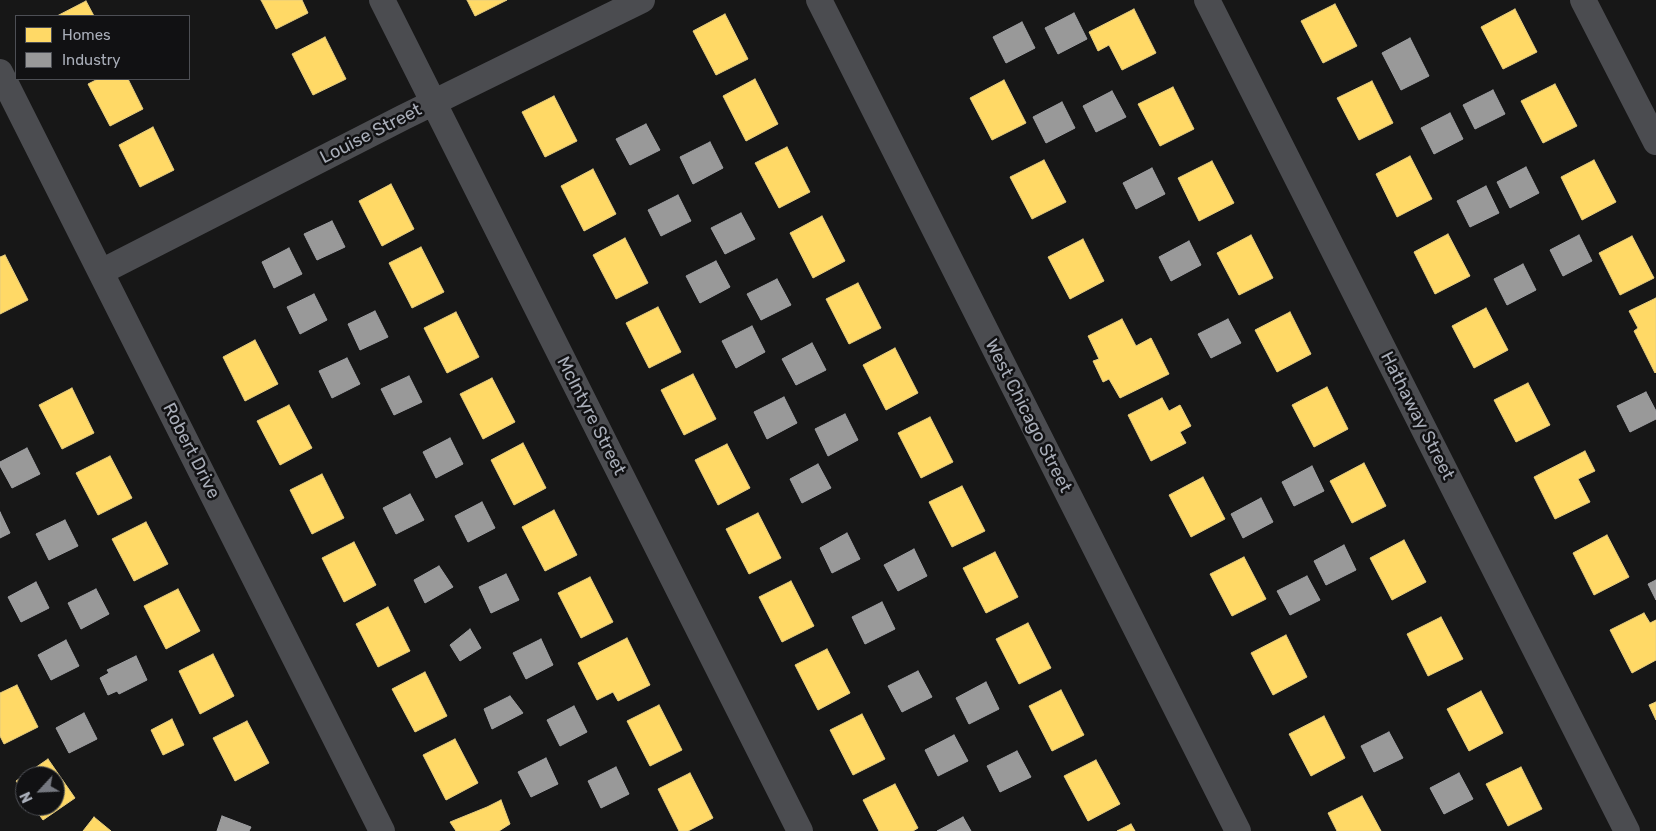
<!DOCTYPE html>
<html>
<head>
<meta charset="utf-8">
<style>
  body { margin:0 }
  #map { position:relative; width:1656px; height:831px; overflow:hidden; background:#171717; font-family:Rubik,sans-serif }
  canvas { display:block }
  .legend { position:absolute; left:15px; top:15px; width:175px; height:65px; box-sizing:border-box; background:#111113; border:1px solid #4d4f55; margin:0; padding:6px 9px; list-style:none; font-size:15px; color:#a8adb8 }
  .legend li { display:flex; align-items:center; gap:10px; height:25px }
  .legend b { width:25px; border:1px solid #4d4f55 }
  .north { position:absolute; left:15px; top:766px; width:50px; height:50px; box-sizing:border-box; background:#111113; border:1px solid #4d4f55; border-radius:50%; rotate:245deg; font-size:14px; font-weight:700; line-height:20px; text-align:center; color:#a8adb8 }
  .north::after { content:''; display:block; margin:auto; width:18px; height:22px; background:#757880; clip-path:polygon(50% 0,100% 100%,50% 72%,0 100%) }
</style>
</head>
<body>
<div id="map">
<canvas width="1656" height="831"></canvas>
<ul class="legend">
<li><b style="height:14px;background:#ffd966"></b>Homes</li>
<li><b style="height:14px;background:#999"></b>Industry</li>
</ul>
<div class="north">N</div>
</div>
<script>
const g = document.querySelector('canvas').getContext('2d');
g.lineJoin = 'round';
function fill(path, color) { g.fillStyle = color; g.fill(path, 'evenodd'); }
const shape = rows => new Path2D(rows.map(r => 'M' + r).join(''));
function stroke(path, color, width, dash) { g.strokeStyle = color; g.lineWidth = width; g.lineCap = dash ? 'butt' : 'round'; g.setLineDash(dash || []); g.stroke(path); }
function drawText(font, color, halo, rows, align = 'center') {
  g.font = font + ' Rubik,sans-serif'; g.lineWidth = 5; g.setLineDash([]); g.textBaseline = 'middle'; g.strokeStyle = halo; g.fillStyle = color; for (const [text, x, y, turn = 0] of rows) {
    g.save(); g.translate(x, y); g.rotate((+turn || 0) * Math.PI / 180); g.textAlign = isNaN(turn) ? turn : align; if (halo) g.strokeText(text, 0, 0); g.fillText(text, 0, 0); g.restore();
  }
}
const homes = shape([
  [261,0,302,0,308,13,276,29,261,0],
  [467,0,507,0,475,16,467,0],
  [86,1,94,16,57,16,86,1],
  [1335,4,1357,46,1323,63,1301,21,1335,4],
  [1134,9,1156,53,1122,70,1109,45,1098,51,1089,32,1134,9],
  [1515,9,1537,52,1503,69,1481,27,1515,9],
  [725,14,748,59,716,75,693,31,725,14],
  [325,37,346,79,313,95,292,54,325,37],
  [98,79,128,79,143,109,110,126,88,84,98,79],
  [755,79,778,124,746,141,723,96,755,79],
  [1004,80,1026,123,992,140,970,98,1004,80],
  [1372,81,1393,123,1359,140,1337,98,1372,81],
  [1555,84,1577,126,1543,143,1521,101,1555,84],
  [1173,87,1194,129,1160,146,1138,104,1173,87],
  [554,96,577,141,545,157,522,112,554,96],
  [153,127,174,170,140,187,119,145,153,127],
  [787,147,810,192,779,208,755,163,787,147],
  [1410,156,1432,199,1397,217,1376,174,1410,156],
  [1044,160,1066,202,1032,219,1010,177,1044,160],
  [1594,160,1616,202,1582,220,1561,177,1594,160],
  [1212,161,1234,203,1199,221,1178,178,1212,161],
  [593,169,616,214,584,231,561,186,593,169],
  [391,184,414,229,382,246,359,201,391,184],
  [822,216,845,261,813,278,790,233,822,216],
  [1448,234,1470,276,1435,294,1414,252,1448,234],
  [1251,235,1273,278,1239,295,1217,253,1251,235],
  [1632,236,1654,278,1620,295,1599,253,1632,236],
  [625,238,648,283,616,299,593,255,625,238],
  [1083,239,1104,281,1070,299,1048,257,1083,239],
  [421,247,444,292,412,308,389,263,421,247],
  [5,255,28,300,0,314,0,257,5,255],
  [858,283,881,328,849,344,826,299,858,283],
  [1656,298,1656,372,1655,373,1634,331,1638,328,1629,311,1656,298],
  [658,307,681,352,649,368,626,323,658,307],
  [1486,308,1508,350,1474,368,1452,326,1486,308],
  [456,312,479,357,447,373,424,328,456,312],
  [1290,312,1311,354,1277,372,1255,330,1290,312],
  [1122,319,1136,346,1151,338,1169,374,1120,398,1109,379,1103,382,1093,361,1099,359,1088,336,1122,319],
  [255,340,278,384,245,401,223,357,255,340],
  [895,348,918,393,886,410,863,365,895,348],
  [693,374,716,419,684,435,661,390,693,374],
  [492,378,515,422,483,439,460,394,492,378],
  [1528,383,1550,425,1516,442,1494,400,1528,383],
  [1327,387,1348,429,1314,447,1292,405,1327,387],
  [72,388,94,433,62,449,39,405,72,388],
  [1162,398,1169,411,1180,405,1191,426,1180,432,1186,443,1151,461,1128,415,1162,398],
  [289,405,312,448,280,465,257,421,289,405],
  [930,417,953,462,921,478,898,433,930,417],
  [523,443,546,488,514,505,491,460,523,443],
  [727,444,750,488,718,505,695,460,727,444],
  [1585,451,1595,471,1578,479,1590,502,1555,519,1534,477,1585,451],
  [110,456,132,498,98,515,76,473,110,456],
  [1364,463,1386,506,1352,523,1330,481,1364,463],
  [322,474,344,518,312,534,290,490,322,474],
  [1203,477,1225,519,1191,537,1169,495,1203,477],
  [962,486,985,531,952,547,929,502,962,486],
  [554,510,577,555,545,571,522,527,554,510],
  [758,513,781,558,749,574,726,529,758,513],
  [146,522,168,564,134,581,112,539,146,522],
  [1607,535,1629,577,1594,595,1573,553,1607,535],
  [1404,540,1426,582,1392,600,1370,558,1404,540],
  [354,542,376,585,344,602,322,558,354,542],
  [995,552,1018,597,986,613,963,568,995,552],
  [1244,557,1266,599,1232,616,1210,574,1244,557],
  [590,577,613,622,581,638,558,593,590,577],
  [791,581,814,626,782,642,759,597,791,581],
  [178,589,200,631,166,649,144,606,178,589],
  [388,607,410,651,378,667,356,624,388,607],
  [1644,613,1650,623,1656,620,1656,660,1632,673,1610,630,1644,613],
  [1441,617,1463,659,1428,676,1407,634,1441,617],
  [1028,623,1051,668,1019,684,996,639,1028,623],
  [1286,635,1307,677,1273,695,1251,653,1286,635],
  [627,638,650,685,618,701,613,692,597,700,578,663,627,638],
  [827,649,850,693,818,710,795,665,827,649],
  [213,654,234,696,200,714,179,671,213,654],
  [425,672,447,716,415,732,392,689,425,672],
  [17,685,38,727,4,744,0,736,0,693,17,685],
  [1061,690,1084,735,1052,751,1029,706,1061,690],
  [1481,691,1503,733,1469,751,1447,709,1481,691],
  [1656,702,1656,720,1649,705,1656,702],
  [659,705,682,750,650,766,627,721,659,705],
  [862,714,885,759,853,775,830,730,862,714],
  [1324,716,1345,758,1311,776,1289,734,1324,716],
  [172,719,184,745,163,755,151,730,172,719],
  [247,721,269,763,235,781,213,738,247,721],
  [455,739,478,783,446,800,423,755,455,739],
  [48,759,75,798,43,820,33,806,55,806,55,776,25,776,25,793,16,781,48,759],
  [1096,760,1120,804,1088,821,1064,776,1096,760],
  [1521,767,1542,809,1508,826,1486,784,1521,767],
  [690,773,713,818,688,831,679,831,658,789,690,773],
  [895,784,918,828,913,831,879,831,863,800,895,784],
  [1362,796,1381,831,1337,831,1328,813,1362,796],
  [501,800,510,824,499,831,456,831,450,822,487,807,501,800],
  [94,817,111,831,83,831,94,817],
  [1131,824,1135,831,1117,831,1131,824]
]);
fill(homes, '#ffd966');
stroke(homes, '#e5cc7f', 1);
const industry = shape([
  [1074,13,1087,39,1058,54,1045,28,1074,13],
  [1022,22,1035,48,1006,63,993,37,1022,22],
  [1410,38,1429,76,1401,90,1382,53,1410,38],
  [1493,90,1505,114,1475,129,1463,105,1493,90],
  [1112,91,1126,117,1096,132,1083,106,1112,91],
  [1062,102,1075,128,1046,143,1033,117,1062,102],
  [1450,113,1463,139,1434,154,1421,128,1450,113],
  [646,124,660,150,630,165,616,139,646,124],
  [710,142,723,168,693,184,680,157,710,142],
  [1526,167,1539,193,1510,208,1497,182,1526,167],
  [1152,168,1165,194,1136,209,1123,183,1152,168],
  [1486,186,1499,213,1470,227,1457,201,1486,186],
  [678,195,691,221,661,236,648,210,678,195],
  [741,213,755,239,725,254,711,228,741,213],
  [332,221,345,247,317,260,304,234,332,221],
  [1579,235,1592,261,1563,276,1550,250,1579,235],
  [1189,241,1201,265,1171,281,1159,257,1189,241],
  [289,248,302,274,274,288,262,262,289,248],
  [716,261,730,287,700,303,686,276,716,261],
  [1523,264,1536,290,1507,305,1494,279,1523,264],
  [777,279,791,305,761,320,747,294,777,279],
  [314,294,327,320,300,334,287,307,314,294],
  [375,311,388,337,360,350,348,324,375,311],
  [1228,319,1241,343,1211,358,1198,334,1228,319],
  [752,326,765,352,736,368,722,341,752,326],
  [812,343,826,370,796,385,782,359,812,343],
  [347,358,360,384,332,398,319,371,347,358],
  [409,376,422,402,394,415,381,389,409,376],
  [1646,392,1656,411,1656,419,1630,432,1617,406,1646,392],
  [784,397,797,423,767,439,754,412,784,397],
  [845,414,858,440,828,456,815,429,845,414],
  [450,438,463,464,436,478,423,452,450,438],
  [27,448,40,474,12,488,0,466,0,462,27,448],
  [818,464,831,488,802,503,790,479,818,464],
  [1312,466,1324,491,1294,506,1282,482,1312,466],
  [410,494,424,520,396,534,383,508,410,494],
  [1261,498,1273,522,1243,538,1231,514,1261,498],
  [482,502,495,528,468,542,455,516,482,502],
  [0,512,10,533,0,538,0,512],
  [65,520,78,546,49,560,36,534,65,520],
  [847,533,860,559,832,573,820,548,847,533],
  [1344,545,1356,570,1326,585,1314,561,1344,545],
  [914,549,927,576,898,591,884,565,914,549],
  [439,566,453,587,425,603,414,580,439,566],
  [506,574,519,600,491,613,479,587,506,574],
  [1307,576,1320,600,1290,615,1277,591,1307,576],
  [1656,580,1656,600,1648,584,1656,580],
  [36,582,49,608,21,622,8,597,36,582],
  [96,589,109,614,81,629,68,603,96,589],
  [882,602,895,629,865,644,852,617,882,602],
  [470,629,481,648,460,661,450,645,470,629],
  [541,639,553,665,526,679,513,653,541,639],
  [66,640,79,666,51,680,38,655,66,640],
  [136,656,147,680,119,694,117,691,108,695,100,678,109,673,107,670,136,656],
  [918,671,932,697,902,712,888,686,918,671],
  [986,682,999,709,969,724,956,698,986,682],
  [510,696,523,713,492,729,484,709,510,696],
  [574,706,587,732,560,746,547,720,574,706],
  [84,713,97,739,69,753,56,728,84,713],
  [1389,732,1403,758,1374,772,1361,746,1389,732],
  [954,735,968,761,938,776,925,750,954,735],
  [1017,751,1031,777,1000,792,987,766,1017,751],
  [546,758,558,784,531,797,518,772,546,758],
  [616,767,629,794,601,808,588,781,616,767],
  [1459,773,1473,799,1444,814,1430,788,1459,773],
  [222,816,251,827,249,831,217,831,222,816],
  [963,817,971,831,937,831,963,817]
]);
fill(industry, '#999');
stroke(industry, '#9e9fa2', 1);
stroke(shape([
  [382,0,800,831],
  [819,0,1238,831],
  [1207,0,1627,831],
  [1583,0,1656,142],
  [0,72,382,831],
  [101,272,404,117,642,0]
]), '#4b4c50', 26);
drawText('18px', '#a8adb8', '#111113', [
  ["Louise Street",371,134,-27],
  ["McIntyre Street",591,416,63],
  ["West Chicago Street",1028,416,63],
  ["Hathaway Street",1417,416,63],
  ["Robert Drive",191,451,63]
]);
</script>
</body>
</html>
